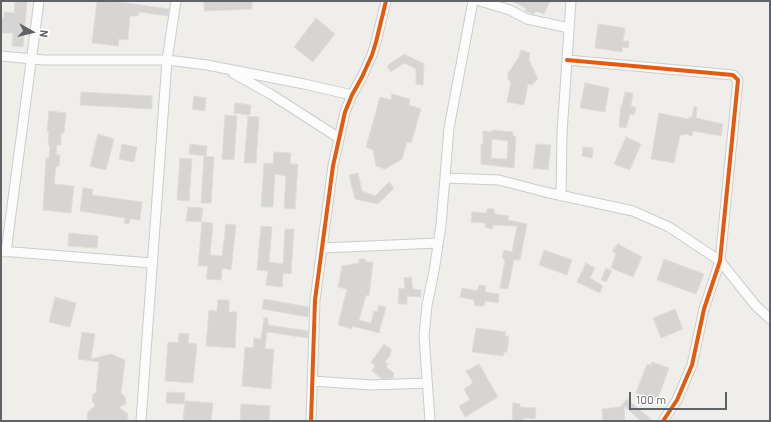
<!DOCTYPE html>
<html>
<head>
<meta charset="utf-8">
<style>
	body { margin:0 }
	#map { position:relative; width:771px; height:422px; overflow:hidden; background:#efeeea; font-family:Barlow,sans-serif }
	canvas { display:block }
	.frame { position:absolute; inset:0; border:2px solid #5f6368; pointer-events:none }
	.north { position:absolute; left:12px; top:12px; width:40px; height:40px; -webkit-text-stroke:3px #fff; paint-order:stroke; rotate:98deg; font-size:11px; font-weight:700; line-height:16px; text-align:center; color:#5f6368 }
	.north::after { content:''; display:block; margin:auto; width:14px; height:18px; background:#5f6368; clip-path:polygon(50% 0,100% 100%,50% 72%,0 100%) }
	.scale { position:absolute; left:629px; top:392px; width:98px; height:18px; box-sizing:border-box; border:2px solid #5f6368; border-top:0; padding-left:5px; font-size:12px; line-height:14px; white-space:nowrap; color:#5f6368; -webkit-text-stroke:3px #fff; paint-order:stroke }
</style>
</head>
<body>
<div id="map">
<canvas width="771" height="422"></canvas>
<div class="frame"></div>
<div class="north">N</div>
<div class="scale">100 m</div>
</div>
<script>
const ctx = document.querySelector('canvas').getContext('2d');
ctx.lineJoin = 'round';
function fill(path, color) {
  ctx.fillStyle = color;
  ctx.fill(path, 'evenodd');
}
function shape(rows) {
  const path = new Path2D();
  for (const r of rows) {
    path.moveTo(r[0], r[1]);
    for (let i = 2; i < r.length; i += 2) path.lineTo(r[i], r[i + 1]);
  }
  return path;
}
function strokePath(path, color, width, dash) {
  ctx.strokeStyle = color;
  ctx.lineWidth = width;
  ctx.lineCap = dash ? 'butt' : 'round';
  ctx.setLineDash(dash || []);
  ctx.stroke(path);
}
const building = shape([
	[15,1,27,1,23,47,12,46,13,33,1,33,1,18,4,18,4,12,14,13,15,1],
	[97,1,120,2,169,9,168,16,139,12,138,16,130,16,128,40,119,39,118,46,92,43,97,1],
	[204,1,252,1,252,9,204,11,204,1],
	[511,1,550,1,544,14,536,11,534,14,525,11,526,8,511,1],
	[316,18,335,34,313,62,294,47,316,18],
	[598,24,625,28,623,41,629,41,628,48,622,47,622,52,595,48,598,24],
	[521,50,530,53,529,60,538,79,532,85,528,84,524,105,507,102,511,81,508,80,508,73,519,57,521,50],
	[404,54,424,64,423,85,416,84,416,69,404,63,391,72,387,66,404,54],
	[585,83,609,88,605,112,580,108,585,83],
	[81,92,152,96,152,109,80,105,81,92],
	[625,92,633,93,631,106,636,108,634,115,630,114,626,128,619,127,621,105,622,105,625,92],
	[392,94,410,99,409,105,421,109,411,143,407,142,402,159,385,169,376,166,373,150,366,147,380,97,391,100,392,94],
	[194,96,206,98,205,111,192,109,194,96],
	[235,103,251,105,250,115,234,113,235,103],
	[694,107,697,107,696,118,723,124,721,136,693,131,692,136,685,134,684,135,680,135,674,163,651,159,659,113,688,119,689,117,692,117,694,107],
	[49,111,66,113,64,133,61,133,61,145,57,145,56,155,60,155,59,166,56,166,54,184,74,186,71,213,43,210,46,158,49,158,50,145,48,145,49,131,47,131,49,111],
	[225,115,237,116,234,160,222,159,225,115],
	[248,116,259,117,256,163,244,163,248,116],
	[492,130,513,132,513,136,516,137,514,168,481,164,481,144,483,145,483,131,492,132,492,130],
	[492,139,508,141,507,159,491,158,492,139],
	[98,134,114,139,106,170,90,166,98,134],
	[626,137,641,144,630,170,614,164,626,137],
	[122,144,137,147,134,162,119,159,122,144],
	[190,144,207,146,206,156,189,154,190,144],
	[536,144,551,145,548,170,533,168,536,144],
	[583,147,593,148,592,158,582,156,583,147],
	[274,152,291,153,290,164,298,164,295,209,284,208,286,176,275,174,273,207,261,207,264,163,273,164,274,152],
	[204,156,214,157,211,203,201,203,204,156],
	[180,158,192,159,189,201,177,200,180,158],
	[358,173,362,191,375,196,389,182,394,188,378,204,355,199,349,175,358,173],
	[83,188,93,189,92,195,142,202,140,220,130,219,129,224,124,223,125,218,80,211,83,188],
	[188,207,203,208,201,222,186,221,188,207],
	[488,208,494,209,495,214,509,216,508,220,527,224,520,260,514,260,508,289,500,288,505,260,502,258,504,250,512,252,517,226,493,225,492,229,485,227,485,223,471,222,472,212,486,213,488,208],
	[202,222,213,223,210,255,222,256,226,224,236,225,231,270,222,268,221,280,206,279,208,266,198,266,202,222],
	[261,226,272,227,269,262,283,264,285,229,294,229,291,274,283,273,282,287,266,285,268,271,257,270,261,226],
	[69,233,98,236,97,248,68,246,69,233],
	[618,244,642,257,633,277,611,268,616,254,612,251,618,244],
	[544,250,572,260,567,275,539,265,544,250],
	[359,259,365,259,366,262,373,262,369,296,366,295,359,320,371,323,374,311,377,312,379,305,386,307,379,333,352,326,352,329,338,325,347,289,338,287,342,266,359,263,359,259],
	[664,259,704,274,696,294,657,280,664,259],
	[586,263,595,268,590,278,603,286,600,293,577,282,586,263],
	[606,268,612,271,606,282,601,280,606,268],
	[411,277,413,289,421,290,421,297,407,296,407,304,398,304,399,288,405,289,404,278,411,277],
	[479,285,486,286,485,292,499,294,498,303,485,301,484,306,475,306,474,300,460,297,462,288,477,291,479,285],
	[55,297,76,303,70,327,49,322,55,297],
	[264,299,309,307,308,317,262,309,264,299],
	[218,300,229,300,229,312,237,312,235,348,206,346,209,310,217,311,218,300],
	[675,309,683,329,661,338,653,318,675,309],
	[264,318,268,318,268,325,308,331,308,338,267,332,265,349,274,349,271,389,242,386,245,347,253,348,254,338,261,339,264,318],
	[476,328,506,332,505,336,509,336,507,352,504,352,503,356,472,352,476,328],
	[82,332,95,334,91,359,111,354,125,360,121,393,125,397,126,404,119,407,128,414,127,421,87,421,88,412,95,406,92,400,93,394,96,393,99,362,78,359,82,332],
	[179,333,189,334,188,343,197,344,193,383,165,381,168,342,178,343,179,333],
	[384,344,392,350,390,352,391,354,385,362,388,364,386,367,394,373,393,378,382,379,372,371,375,366,371,362,384,344],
	[652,362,669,368,657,401,653,399,652,402,641,398,642,395,636,393,647,364,651,365,652,362],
	[479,364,498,397,465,417,459,406,470,400,464,389,473,383,466,371,479,364],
	[167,392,185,393,184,404,166,403,167,392],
	[627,399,653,421,641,421,624,406,625,421,603,421,602,409,620,407,627,399],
	[185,401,213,403,211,421,183,421,185,401],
	[513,403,520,404,520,407,536,408,535,419,523,418,523,421,512,421,513,403],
	[241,404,270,406,269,421,240,421,241,404]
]);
fill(building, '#d6d5d3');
strokePath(building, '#deddd9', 1);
const minor = shape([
	[480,1,510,10,527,19,569,28],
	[1,56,44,60,167,60,207,65,304,84,352,95],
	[567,60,733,75,738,80,720,261,704,309,692,365,677,400,663,421],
	[233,73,272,95,339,138],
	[445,178,499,180,545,192,633,211,669,227,720,261,756,306,770,319],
	[561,196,562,133,571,1],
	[322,248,438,243],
	[1,251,152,263],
	[6,252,39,1],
	[312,381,372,385,427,383],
	[141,421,167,60,176,1],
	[311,421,315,300,333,166,345,112,352,95,362,77,372,55,376,42,386,1],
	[430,421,424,336,427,305,434,271,441,225,449,128,473,1]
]);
strokePath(minor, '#cbcccc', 11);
strokePath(minor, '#fdfcfc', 9);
strokePath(shape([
	[567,60,733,75,738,80,720,261,704,309,692,365,677,400,663,421],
	[311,421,315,300,333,166,345,112,352,95,362,77,372,55,376,42,386,1]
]), '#e8590c', 4);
</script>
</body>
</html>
